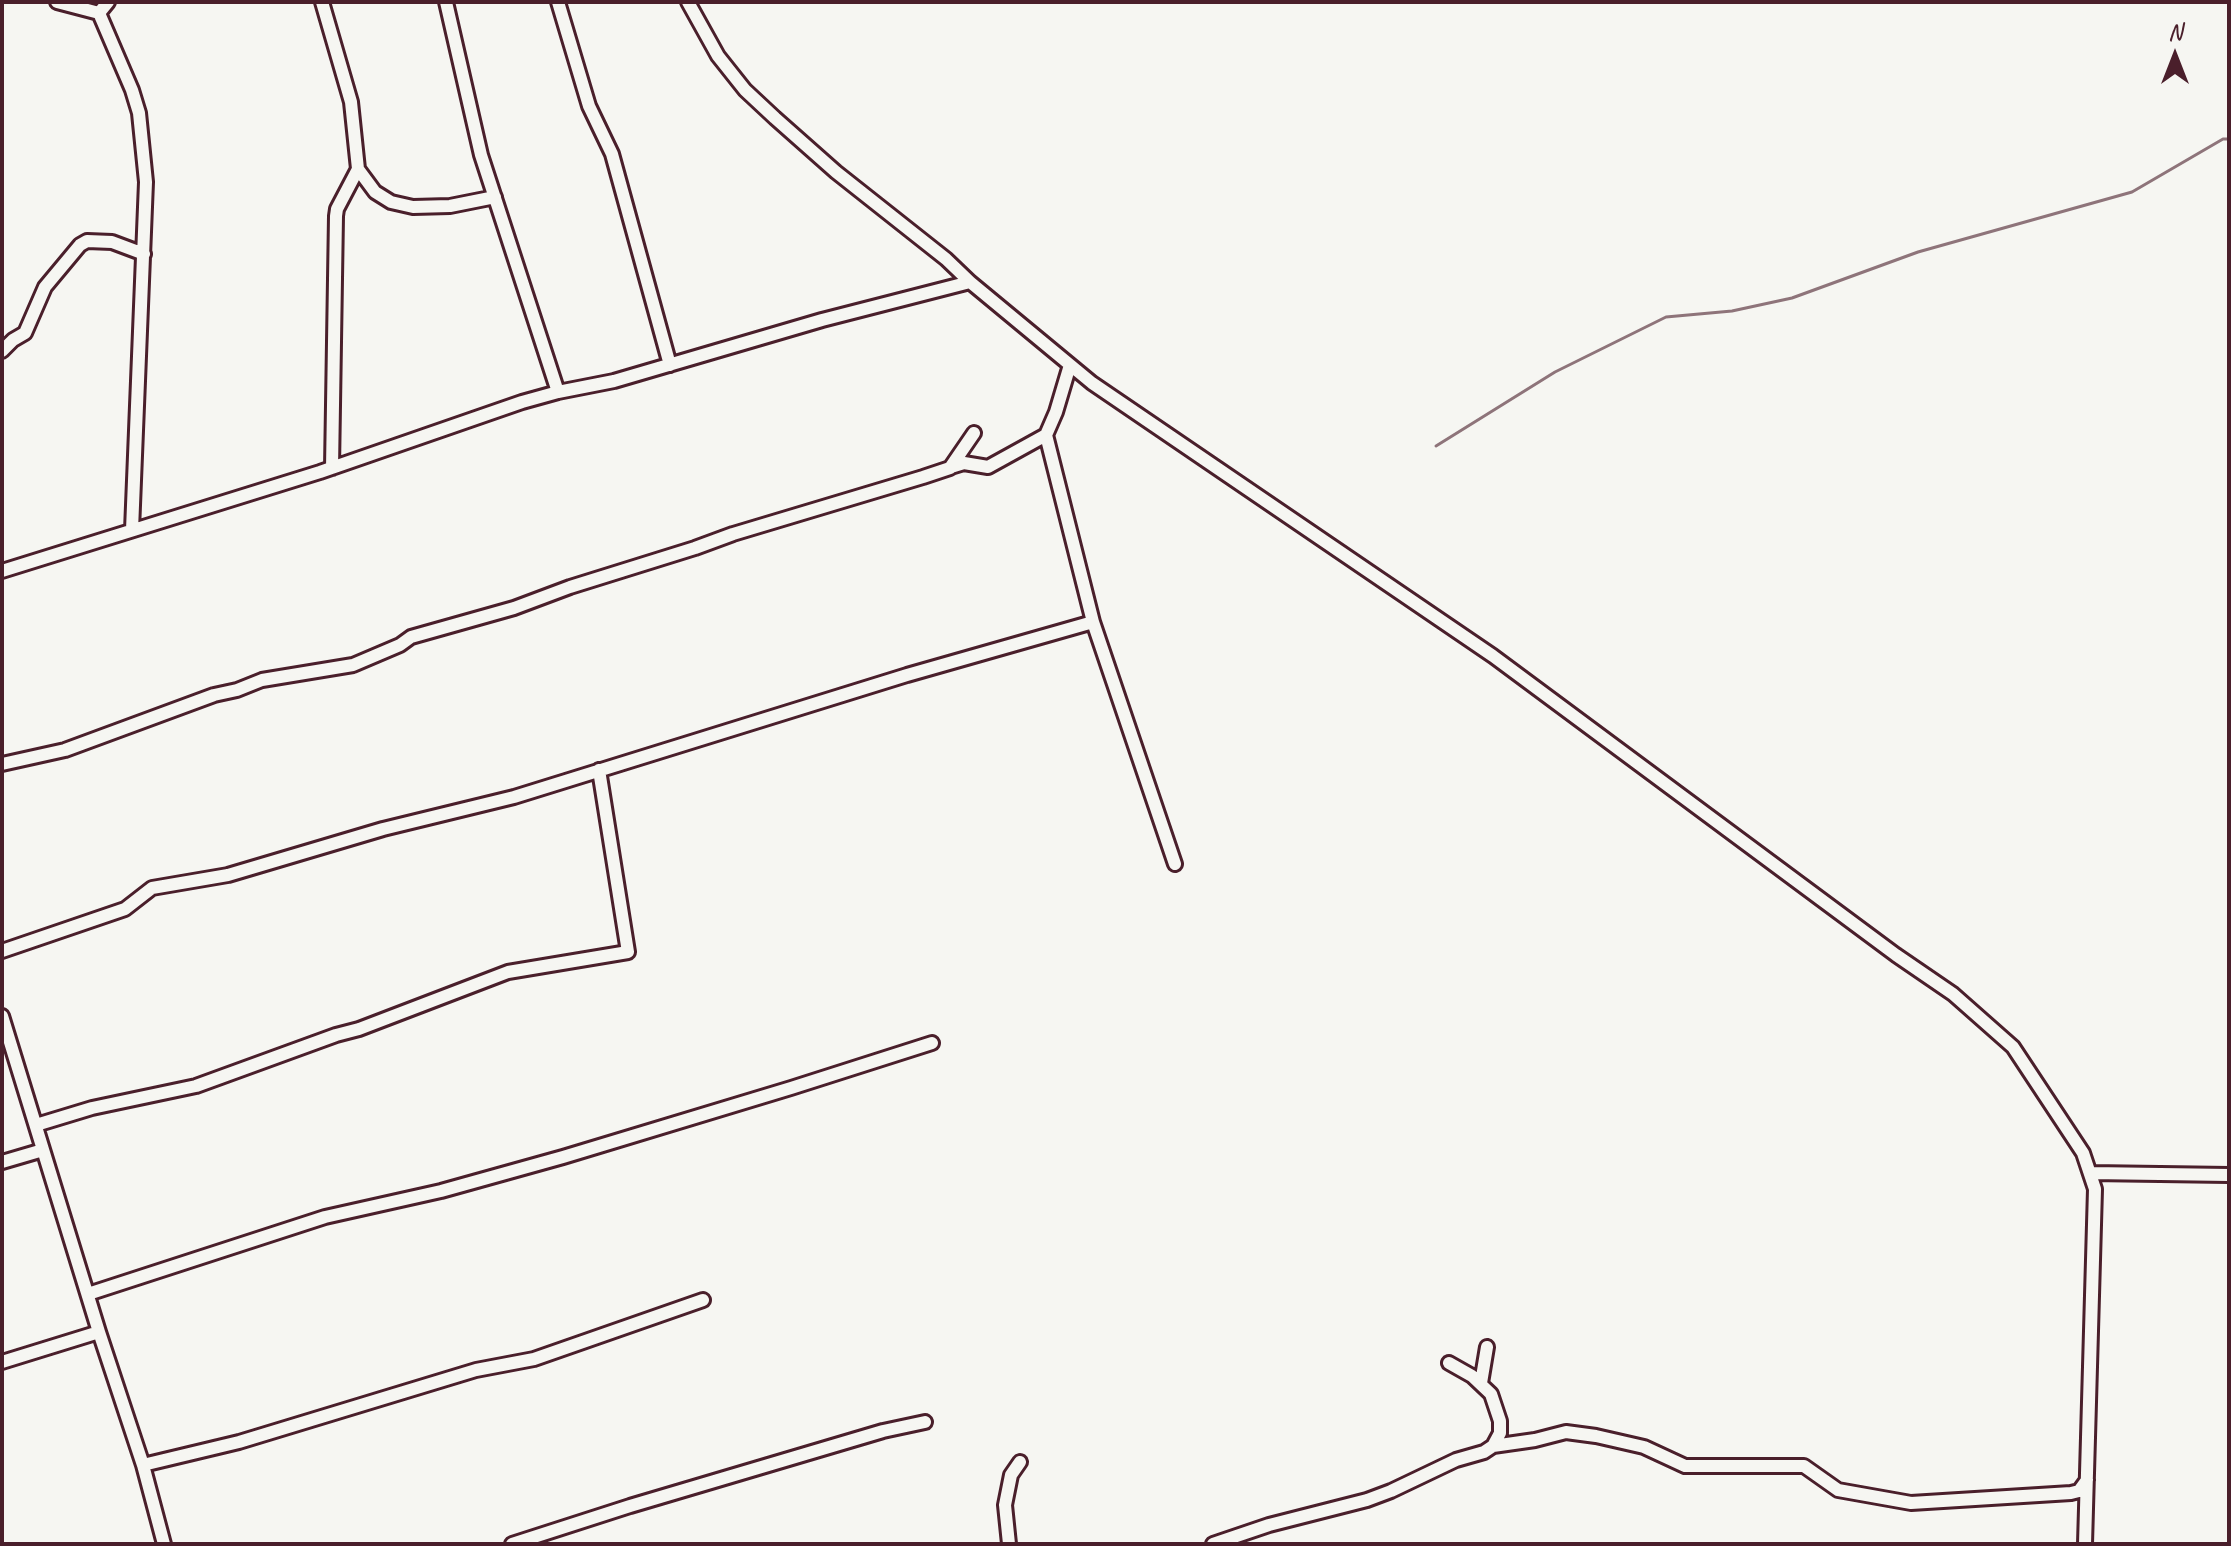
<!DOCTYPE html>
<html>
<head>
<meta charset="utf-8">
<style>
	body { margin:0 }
	#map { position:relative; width:2231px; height:1546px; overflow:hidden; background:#f6f6f2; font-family:Caveat,sans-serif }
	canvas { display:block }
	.frame { position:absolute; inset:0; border:4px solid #4a1f2b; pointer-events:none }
	.north { position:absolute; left:2135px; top:16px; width:80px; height:80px; -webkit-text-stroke:6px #f6f6f2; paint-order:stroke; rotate:0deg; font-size:22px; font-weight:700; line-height:32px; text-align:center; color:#4a1f2b }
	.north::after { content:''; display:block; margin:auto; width:28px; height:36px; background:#4a1f2b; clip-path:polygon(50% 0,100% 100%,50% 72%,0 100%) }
</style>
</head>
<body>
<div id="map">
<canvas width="2231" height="1546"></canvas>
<div class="frame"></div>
<div class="north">N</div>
</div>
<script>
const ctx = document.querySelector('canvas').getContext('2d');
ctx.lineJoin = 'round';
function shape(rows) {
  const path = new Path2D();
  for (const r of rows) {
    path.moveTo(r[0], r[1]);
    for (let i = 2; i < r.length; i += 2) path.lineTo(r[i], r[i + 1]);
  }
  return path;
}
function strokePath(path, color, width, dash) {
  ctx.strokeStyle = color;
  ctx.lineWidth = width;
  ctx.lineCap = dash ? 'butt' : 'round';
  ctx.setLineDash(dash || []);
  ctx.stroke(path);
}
strokePath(shape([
	[1436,446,1555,372,1666,317,1732,311,1792,298,1918,252,2132,192,2223,139,2229,139]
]), '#8e747a', 3);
const minor = shape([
	[57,2,99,13,108,2],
	[322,2,351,102,358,169,337,209,336,216,332,468],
	[446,2,481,155,558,392],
	[558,2,589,106,612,154,670,365],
	[688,2,718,56,745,90,775,118,836,172,946,259,970,282,1092,383,1493,656,1896,955,1953,994,2013,1047,2083,1153,2095,1189,2085,1544],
	[99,13,132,90,139,113,146,182,132,530],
	[358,169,375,192,391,202,413,207,450,206,495,197],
	[2,351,13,340,25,333,45,287,80,245,87,241,112,242,144,254],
	[1070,365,1056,412,1046,435,1093,622,1175,864],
	[951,467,964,463,988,467,1046,435],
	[2,571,320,472,522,402,558,392,614,381,822,320,970,282],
	[2,764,65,750,214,695,237,690,262,680,353,665,400,645,411,637,514,608,570,587,695,548,733,534,923,477,950,468,974,433],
	[2,951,125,909,152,888,228,875,383,829,514,797,907,675,1093,622],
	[2,1016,99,1332,143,1465,164,1544],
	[36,1125,92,1108,196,1086,336,1035,359,1029,508,972,628,952,599,770],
	[2,1162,43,1150],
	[2091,1173,2229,1175],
	[88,1294,325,1217,441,1191,563,1157,791,1088,932,1043],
	[2,1362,99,1332],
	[1481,1383,1487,1347],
	[1493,1446,1535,1440,1566,1432,1596,1436,1644,1447,1685,1466,1804,1466,1838,1490,1911,1503,2071,1493,2079,1491,2087,1480],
	[143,1465,239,1442,476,1370,534,1359,703,1300],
	[512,1544,630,1506,883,1431,925,1422],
	[1009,1544,1005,1505,1011,1475,1020,1462],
	[1213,1544,1269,1525,1367,1500,1391,1491,1456,1460,1484,1452,1493,1446,1500,1433,1500,1421,1491,1394,1472,1376,1449,1363]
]);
strokePath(minor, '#4a1f2b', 18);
strokePath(minor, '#f6f6f2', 12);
</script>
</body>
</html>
